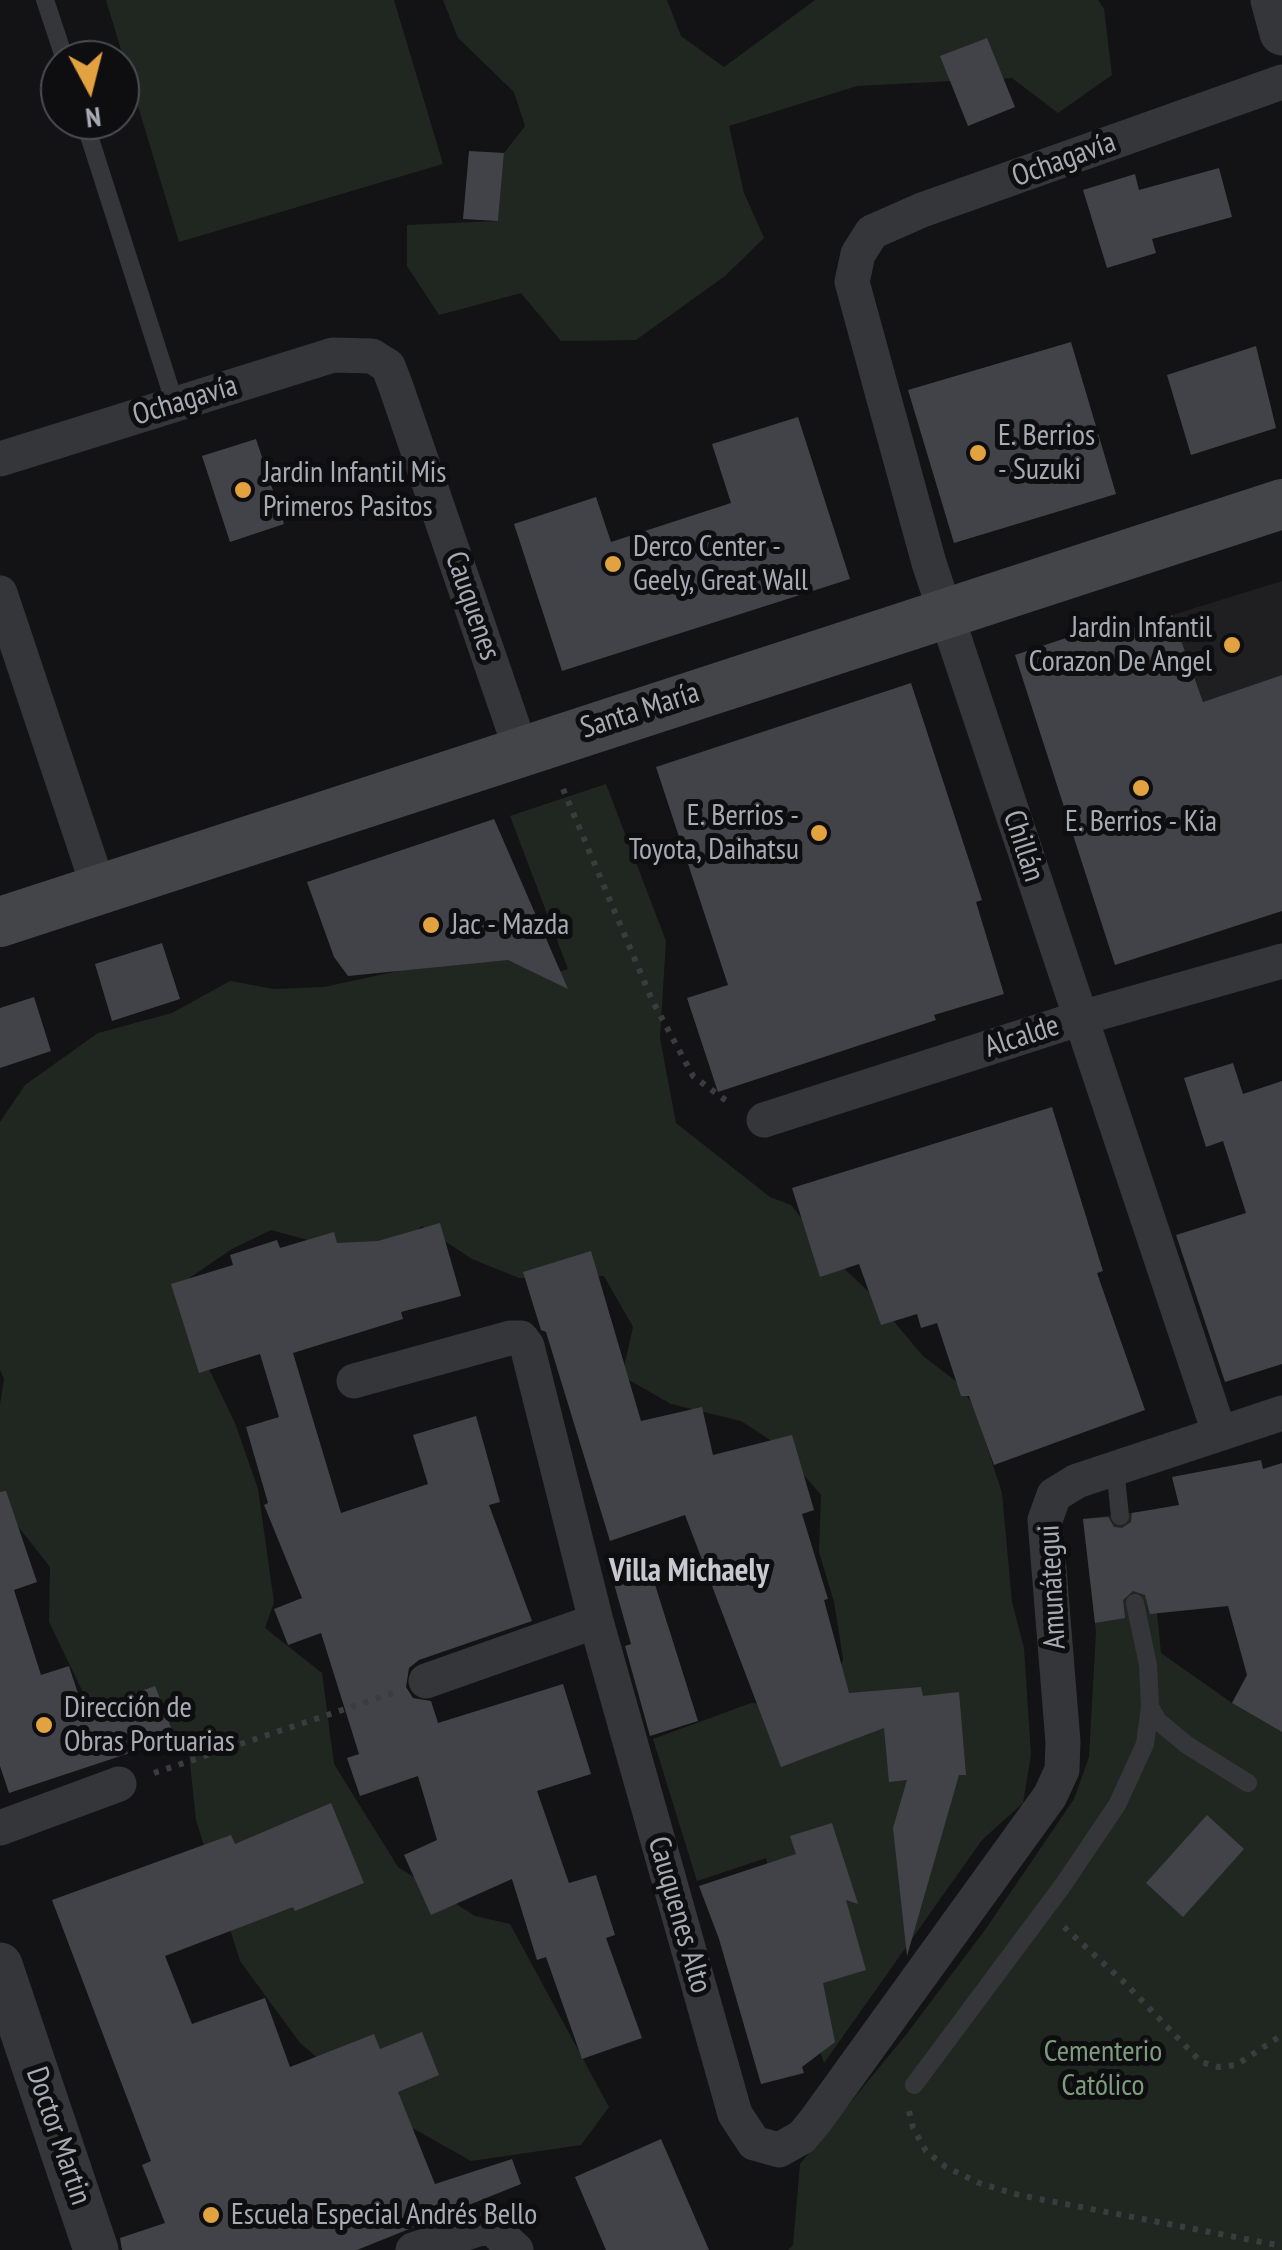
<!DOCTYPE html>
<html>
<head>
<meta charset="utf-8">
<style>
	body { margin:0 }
	#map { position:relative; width:1282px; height:2250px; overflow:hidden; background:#131315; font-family:"PT Sans Narrow",sans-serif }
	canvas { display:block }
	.north { position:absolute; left:40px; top:40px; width:100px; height:100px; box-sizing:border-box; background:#0e0e10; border:2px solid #4b4d52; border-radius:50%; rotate:173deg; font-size:28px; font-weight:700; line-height:40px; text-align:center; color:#a6abb4 }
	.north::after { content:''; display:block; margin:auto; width:35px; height:45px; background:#e1a23f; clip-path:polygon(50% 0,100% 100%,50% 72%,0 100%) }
</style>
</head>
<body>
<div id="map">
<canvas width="1282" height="2250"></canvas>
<div class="north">N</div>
</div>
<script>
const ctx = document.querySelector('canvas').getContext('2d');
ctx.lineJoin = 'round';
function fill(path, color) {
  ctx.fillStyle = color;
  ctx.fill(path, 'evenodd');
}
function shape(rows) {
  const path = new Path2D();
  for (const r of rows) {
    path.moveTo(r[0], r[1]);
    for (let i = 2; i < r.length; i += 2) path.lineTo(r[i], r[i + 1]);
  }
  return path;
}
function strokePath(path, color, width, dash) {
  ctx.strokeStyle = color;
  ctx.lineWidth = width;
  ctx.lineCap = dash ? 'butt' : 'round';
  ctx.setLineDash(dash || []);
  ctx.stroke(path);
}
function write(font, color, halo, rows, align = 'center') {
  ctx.font = font + ' "PT Sans Narrow",sans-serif';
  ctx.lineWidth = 10;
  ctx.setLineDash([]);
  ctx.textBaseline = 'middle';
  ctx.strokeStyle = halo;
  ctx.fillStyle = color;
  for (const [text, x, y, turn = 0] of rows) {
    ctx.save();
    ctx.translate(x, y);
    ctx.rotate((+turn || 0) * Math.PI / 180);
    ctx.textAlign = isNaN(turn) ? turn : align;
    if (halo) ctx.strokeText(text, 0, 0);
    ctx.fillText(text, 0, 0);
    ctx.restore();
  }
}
fill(shape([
	[1282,581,1282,675,1203,702,1172,615]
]), '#1f1f21');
fill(shape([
	[106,0,394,0,443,164,179,242],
	[443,0,667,0,681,36,724,67,815,0,1098,0,1104,9,1112,75,1058,113,1012,78,857,86,729,126,744,193,764,238,725,276,636,340,561,341,521,293,439,315,407,266,407,225,498,221,504,153,525,126,514,92,458,38],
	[606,784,666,941,660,1038,676,1123,770,1197,791,1205,834,1259,869,1292,923,1356,957,1382,974,1406,1002,1493,1012,1602,1024,1648,1031,1755,1023,1803,982,1840,824,2063,783,1941,766,1858,697,1881,653,1739,751,1703,823,1709,828,1705,843,1659,834,1602,819,1552,821,1495,778,1445,741,1421,671,1404,622,1376,633,1327,604,1276,519,1278,472,1259,422,1226,378,1259,271,1230,232,1249,182,1283,195,1340,235,1423,258,1489,274,1602,265,1628,322,1673,334,1764,398,1867,475,1916,510,1924,609,2107,581,2145,471,2161,377,2108,300,2043,240,1961,196,1820,189,1754,92,1711,49,1622,50,1567,10,1516,0,1491,0,1405,4,1379,0,1370,0,1122,25,1085,98,1033,172,1013,230,981,273,989,324,987,421,966,490,942,544,976,568,969,510,816],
	[1147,1511,1161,1653,1232,1703,1282,1732,1282,2250,788,2250,793,2245,800,2164,905,2036,985,1930,1074,1799,1089,1757,1096,1632,1083,1519]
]), '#202720');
fill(shape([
	[987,38,1015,107,968,126,940,56],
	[469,151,504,153,498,221,463,219],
	[1219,168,1232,217,1152,239,1156,253,1107,268,1083,190,1135,174,1139,190],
	[1071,342,1116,494,954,543,908,390],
	[1256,346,1276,428,1191,455,1167,375],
	[798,417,850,579,562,671,514,524,596,497,611,542,731,503,712,444],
	[256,439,284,524,230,542,202,456],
	[1172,615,1203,702,1282,675,1282,911,1115,965,1015,655,1087,631,1091,642],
	[911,683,982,900,976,902,1004,994,934,1015,936,1020,718,1092,687,998,728,985,656,767],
	[494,819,568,989,508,960,348,976,334,957,307,882],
	[162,943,180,999,112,1021,95,964],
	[34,997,51,1051,0,1068,0,1008],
	[1233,1063,1243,1094,1282,1081,1282,1364,1225,1382,1176,1235,1246,1213,1223,1141,1206,1147,1184,1078],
	[1052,1107,1103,1271,1097,1273,1145,1410,994,1465,969,1396,961,1396,937,1323,921,1328,917,1314,881,1325,859,1264,820,1277,792,1188],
	[440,1223,461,1296,401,1312,403,1319,293,1353,341,1513,428,1484,413,1435,476,1416,500,1502,489,1505,532,1621,419,1660,409,1668,406,1687,413,1698,431,1701,438,1723,563,1684,591,1774,537,1791,569,1883,596,1875,615,1935,606,1938,642,2038,582,2059,546,1957,537,1960,512,1879,431,1915,404,1855,437,1840,418,1776,360,1796,347,1758,359,1754,321,1633,288,1645,274,1609,302,1598,264,1505,268,1503,246,1427,279,1417,260,1354,199,1373,171,1284,233,1265,230,1255,277,1240,280,1248,334,1232,337,1243,378,1241],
	[591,1251,641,1421,702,1407,713,1455,792,1435,814,1510,802,1514,828,1599,824,1600,849,1693,921,1687,923,1696,959,1692,966,1775,959,1775,907,1956,893,1828,907,1780,889,1782,884,1728,781,1767,685,1515,610,1541,546,1332,541,1330,523,1272],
	[1261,1460,1263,1469,1282,1463,1282,1732,1232,1703,1247,1675,1228,1606,1150,1614,1145,1595,1133,1591,1123,1600,1125,1618,1095,1623,1083,1519,1108,1517,1114,1527,1122,1528,1131,1522,1132,1513,1179,1505,1172,1477],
	[6,1491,37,1582,14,1590,41,1675,69,1666,84,1712,155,1686,175,1738,9,1793,0,1766,0,1492],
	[646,1556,698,1721,650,1736,625,1646,631,1644,609,1566],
	[331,1803,364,1883,295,1911,293,1907,165,1956,192,2024,265,1998,290,2067,374,2034,380,2049,422,2032,439,2075,398,2092,435,2184,512,2159,521,2184,357,2250,122,2250,120,2238,165,2223,142,2165,151,2161,52,1900,231,1835,235,1844],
	[1207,1815,1244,1849,1183,1917,1146,1883],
	[832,1823,858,1904,846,1900,866,1970,823,1983,835,2042,802,2067,804,2073,761,2084,719,1939,699,1886,796,1854,790,1836],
	[661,2139,709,2250,606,2250,575,2177]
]), '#424348');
strokePath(shape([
	[563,789,652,1000,693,1076,732,1105],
	[154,1773,393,1693],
	[1064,1927,1125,1983,1201,2062,1218,2067,1236,2065,1282,2035],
	[909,2111,913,2128,926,2151,946,2167,979,2183,1019,2195,1282,2246]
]), '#3b3c40', 6, [5, 8]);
strokePath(shape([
	[45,0,65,60],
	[84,120,175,404],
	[1115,1468,1120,1516],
	[1150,1707,1158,1721,1187,1745,1248,1783],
	[914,2085,1063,1885,1117,1805,1145,1744,1150,1707,1148,1665,1135,1603]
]), '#353639', 18);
strokePath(shape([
	[0,459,333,355,372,356,388,366,395,384,521,750],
	[0,593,99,889],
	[764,1120,1081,1018,1282,961],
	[354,1381,510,1338,521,1338,527,1346,596,1621,735,2114,754,2143,779,2150,802,2137,816,2120,1050,1796,1062,1770,1063,1742,1045,1520,1054,1495,1077,1481,1282,1413],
	[1219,1432,929,563,852,282,858,254,872,232,922,210,1282,82],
	[426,1681,596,1621],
	[0,1828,119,1784],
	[413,2250,481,2228,493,2229,516,2250]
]), '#353639', 35);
strokePath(shape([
	[1273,0,1282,33],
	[0,1965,96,2250]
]), '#353639', 45);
strokePath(shape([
	[0,922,1282,504]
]), '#434549', 50);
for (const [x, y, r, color] of [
	[978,453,10,"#e1a23f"],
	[243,490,10,"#e1a23f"],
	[613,564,10,"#e1a23f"],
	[1232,645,10,"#e1a23f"],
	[1141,788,10,"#e1a23f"],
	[819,833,10,"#e1a23f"],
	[431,925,10,"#e1a23f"],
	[44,1725,10,"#e1a23f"],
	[211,2215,10,"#e1a23f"]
]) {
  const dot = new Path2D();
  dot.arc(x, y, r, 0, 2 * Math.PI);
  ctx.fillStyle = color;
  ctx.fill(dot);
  strokePath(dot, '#0e0e10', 4);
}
write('30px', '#a6abb4', '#0e0e10', [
	["Ochagavía",1064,160,-20],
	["Ochagavía",185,401,-17],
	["Cauquenes",472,606,71],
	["Santa María",640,711,-18],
	["Chillán",1023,846,72],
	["Alcalde",1022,1037,-18],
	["Amunátegui",1053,1587,-93],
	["Cauquenes Alto",679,1915,74],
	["Doctor Martin",58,2136,71]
]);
write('30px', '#a6abb4', '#0e0e10', [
	["E. Berrios",998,436],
	["- Suzuki",998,470],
	["Jardin Infantil Mis",263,473],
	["Primeros Pasitos",263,507],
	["Derco Center -",633,547],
	["Geely, Great Wall",633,581],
	["Jardin Infantil",1212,628,"right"],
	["Corazon De Angel",1212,662,"right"],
	["E. Berrios -",799,816,"right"],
	["Toyota, Daihatsu",799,850,"right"],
	["E. Berrios - Kia",1141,822,"center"],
	["Jac - Mazda",451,925],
	["Dirección de",64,1708],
	["Obras Portuarias",64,1742],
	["Escuela Especial Andrés Bello",231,2215]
], 'left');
write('30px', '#7e9d7f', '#0e0e10', [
	["Cementerio",1103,2052],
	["Católico",1103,2086]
]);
write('bold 32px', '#c6cad0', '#0e0e10', [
	["Villa Michaely",689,1572]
]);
</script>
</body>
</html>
